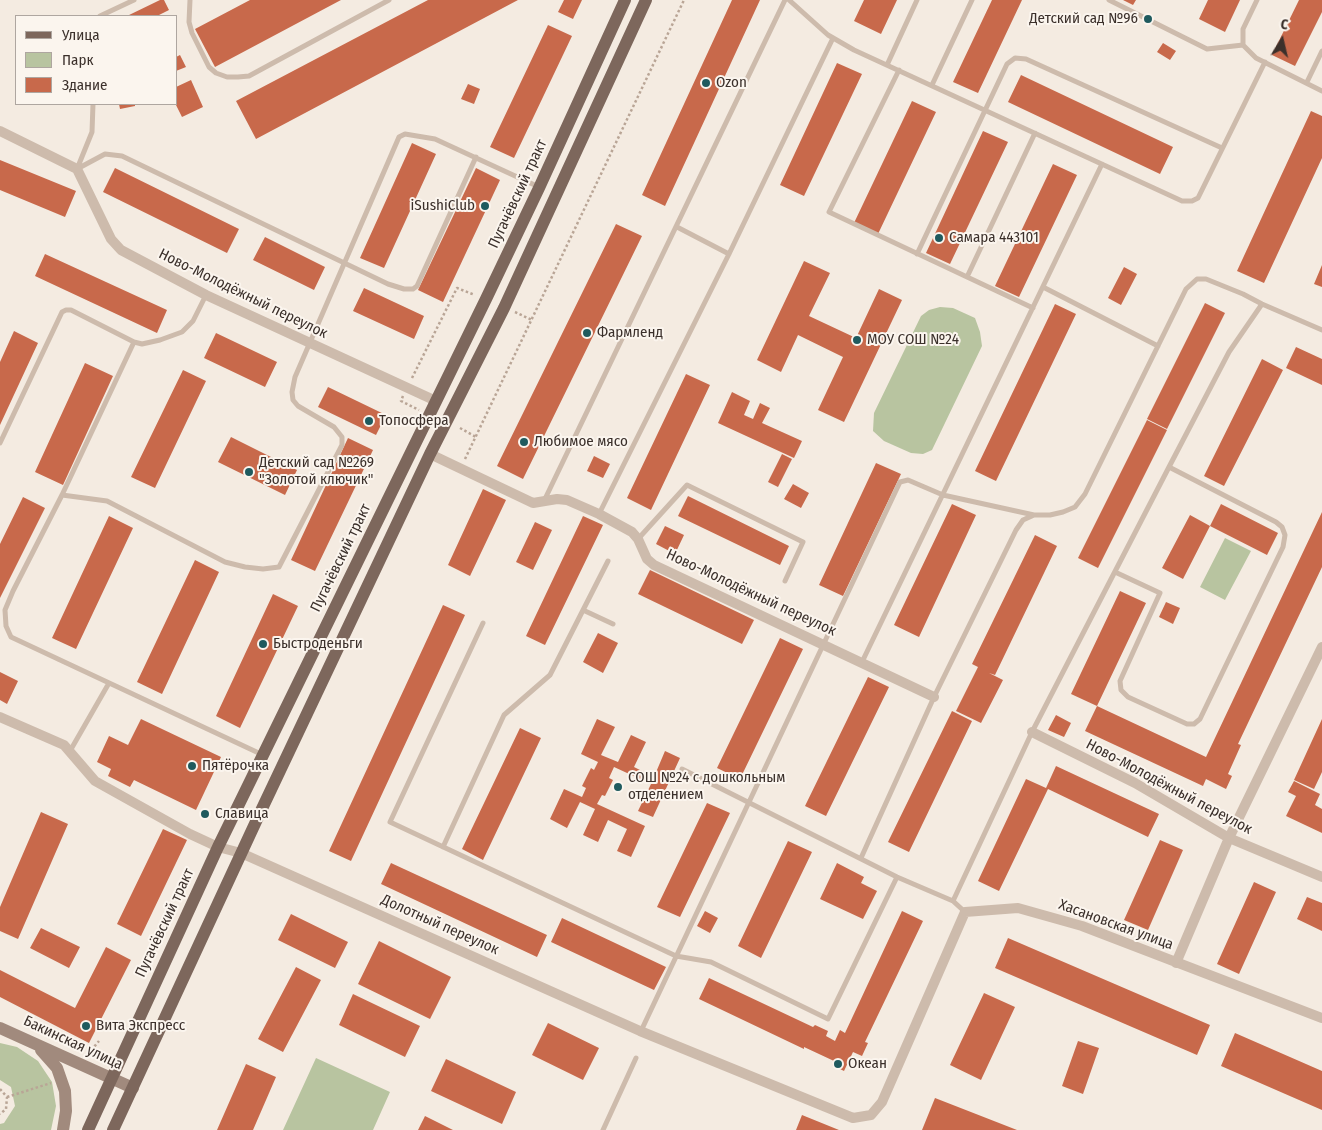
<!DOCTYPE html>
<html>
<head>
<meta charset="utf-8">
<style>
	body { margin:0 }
	#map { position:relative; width:1322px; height:1130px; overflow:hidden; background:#f4ebe1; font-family:"Fira Sans Condensed",sans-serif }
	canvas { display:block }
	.legend { position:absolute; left:15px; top:15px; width:162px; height:90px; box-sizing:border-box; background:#fbf5ee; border:1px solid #aea6a0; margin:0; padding:6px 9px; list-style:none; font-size:15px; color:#3b302b }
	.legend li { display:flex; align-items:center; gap:10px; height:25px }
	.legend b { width:25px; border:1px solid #aea6a0 }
	.north { position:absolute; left:1257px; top:15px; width:50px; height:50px; -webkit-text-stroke:4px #fbf5ee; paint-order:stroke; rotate:9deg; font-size:14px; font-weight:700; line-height:20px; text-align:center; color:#3b302b }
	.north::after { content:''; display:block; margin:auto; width:18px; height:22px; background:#3b302b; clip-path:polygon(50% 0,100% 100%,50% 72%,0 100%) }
</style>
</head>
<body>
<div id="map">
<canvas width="1322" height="1130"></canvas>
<ul class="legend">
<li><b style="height:6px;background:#7d675c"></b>Улица</li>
<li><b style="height:14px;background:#b8c4a0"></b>Парк</li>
<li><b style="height:14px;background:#c8694b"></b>Здание</li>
</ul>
<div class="north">С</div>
</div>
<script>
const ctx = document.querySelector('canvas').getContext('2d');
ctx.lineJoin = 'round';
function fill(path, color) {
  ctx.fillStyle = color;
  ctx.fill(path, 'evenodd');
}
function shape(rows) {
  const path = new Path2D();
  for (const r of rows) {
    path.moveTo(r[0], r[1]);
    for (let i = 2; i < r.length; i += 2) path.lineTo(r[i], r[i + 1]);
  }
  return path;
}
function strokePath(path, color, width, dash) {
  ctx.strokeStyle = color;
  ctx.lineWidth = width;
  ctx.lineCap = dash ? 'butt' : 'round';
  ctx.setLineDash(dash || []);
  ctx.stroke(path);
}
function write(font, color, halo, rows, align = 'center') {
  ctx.font = font + ' "Fira Sans Condensed",sans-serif';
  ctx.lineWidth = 4;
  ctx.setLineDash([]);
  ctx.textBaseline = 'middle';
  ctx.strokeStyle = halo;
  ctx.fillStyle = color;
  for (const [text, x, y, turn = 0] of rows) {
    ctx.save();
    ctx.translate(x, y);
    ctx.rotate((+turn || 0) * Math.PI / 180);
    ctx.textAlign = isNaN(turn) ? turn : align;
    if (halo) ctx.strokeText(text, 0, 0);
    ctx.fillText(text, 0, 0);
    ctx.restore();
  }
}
fill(shape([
	[940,307,953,308,975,318,980,332,982,346,932,450,923,454,911,453,884,441,873,431,874,413,921,316,929,310],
	[1225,538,1251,551,1225,600,1200,587],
	[0,1043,17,1047,38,1061,52,1082,56,1106,51,1130,0,1130,0,1124,4,1123,15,1106,11,1087,0,1080],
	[316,1058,390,1092,373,1130,283,1130]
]), '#b8c4a0');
fill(shape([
	[160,0,164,0,169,10,157,16,127,16],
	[250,0,341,0,215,67,195,29],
	[428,0,518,0,256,139,236,101],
	[564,0,582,0,573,19,558,12],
	[732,0,760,0,665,206,642,195],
	[864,0,897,0,881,34,854,21],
	[992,0,1022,0,978,93,953,82],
	[1123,0,1136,0,1133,5],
	[1208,0,1240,0,1225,32,1199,19],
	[1299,0,1322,0,1322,12,1295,66,1272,55],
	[548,25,572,36,514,158,490,147],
	[1163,43,1176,51,1170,60,1157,52],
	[180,55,186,67,176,71,176,57],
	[837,63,862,74,804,196,780,185],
	[1021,75,1173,147,1160,174,1008,102],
	[191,80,203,107,182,117,176,105,176,87],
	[468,84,480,89,474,104,461,99],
	[912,101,936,112,878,234,854,223],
	[119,104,135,104,135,106,120,109],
	[1311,111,1322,116,1322,158,1264,283,1237,271],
	[983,131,1008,142,950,264,926,253],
	[412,143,436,154,384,268,360,258],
	[0,160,76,191,65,217,0,190],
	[1053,164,1077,175,1019,297,995,286],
	[115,168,239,229,227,253,103,192],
	[476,168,500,180,443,302,418,290],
	[616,224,642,236,523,479,497,466],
	[265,237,325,267,314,290,253,260],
	[45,254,167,310,157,333,35,276],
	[804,261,830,273,809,316,856,338,879,289,902,300,844,422,818,410,843,357,798,335,781,372,757,360],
	[1322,265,1322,287,1314,284],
	[1124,267,1137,274,1121,305,1108,298],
	[364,288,424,316,414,339,353,311],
	[1205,303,1225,313,1167,429,1147,419],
	[1055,304,1076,314,996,481,975,471],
	[14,331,38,343,0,425,0,362],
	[216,333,277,362,265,387,204,358],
	[1296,347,1322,359,1322,385,1286,368],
	[1262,359,1283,370,1224,486,1204,476],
	[85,363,113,376,63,485,35,472],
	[183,370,206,381,155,488,131,477],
	[686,374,710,385,651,510,627,498],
	[328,387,386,415,376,435,318,407],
	[732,392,750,401,744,415,753,419,760,403,770,408,762,423,802,441,794,458,718,423],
	[1147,420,1167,430,1098,568,1078,558],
	[231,437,297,470,285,495,218,462],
	[348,438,373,450,315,571,291,560],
	[782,454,792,459,778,487,768,482],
	[594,456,610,464,603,478,587,471],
	[876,463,901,474,843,596,819,585],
	[793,484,809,493,801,508,784,499],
	[483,489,506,500,470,576,448,565],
	[688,496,789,546,780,565,678,516],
	[23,497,45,508,0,598,0,544],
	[952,504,976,515,919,637,894,625],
	[1221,504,1278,533,1267,555,1210,526,1183,579,1162,568,1190,515,1210,526],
	[1322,512,1322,567,1238,744,1241,745,1228,774,1232,776,1226,789,1206,779,1203,786,1085,731,1097,706,1206,757],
	[109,516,133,528,76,649,52,638],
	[583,516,603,525,545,645,526,636],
	[535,522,552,530,533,570,516,562],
	[665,526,684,535,675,554,656,544],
	[1035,535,1057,546,995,675,989,673,1003,680,981,723,956,711,978,667,972,664],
	[195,560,219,572,162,694,137,682],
	[650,570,754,620,742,644,638,594],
	[1120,591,1146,603,1097,706,1071,694],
	[273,594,298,606,240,728,216,716],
	[1166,602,1180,608,1173,624,1159,617],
	[443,605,465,615,351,861,329,851],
	[598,633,618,643,603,673,583,662],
	[780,638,803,649,740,779,717,768],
	[0,672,18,681,7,704,0,700],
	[868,677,889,687,826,816,805,806],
	[952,711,972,721,909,852,888,842],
	[1056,715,1071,723,1064,737,1048,730],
	[141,719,221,757,196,810,134,780,130,787,108,776,111,769,97,762,109,736,128,745],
	[597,719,615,727,601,755,618,762,631,735,646,742,634,767,654,777,665,751,680,758,653,817,638,811,651,784,614,767,609,778,613,780,605,796,602,795,597,804,645,826,631,857,617,851,627,829,608,820,598,842,583,835,595,809,580,802,567,828,550,819,564,789,582,797,586,788,582,786,591,768,594,770,598,762,581,754],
	[1322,719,1322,772,1314,789,1294,780],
	[520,728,541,738,483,860,462,849],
	[1056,766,1159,814,1148,837,1048,789,999,891,978,881,1026,779,1046,788],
	[1294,781,1320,794,1315,805,1322,809,1322,833,1286,816,1296,796,1288,792],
	[707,803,730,813,680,917,657,907],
	[41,812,68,824,18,939,0,931,0,907],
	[163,829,187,840,141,936,117,924],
	[1160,840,1183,850,1148,930,1124,920],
	[788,841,812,852,761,958,738,946],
	[391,863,547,935,537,957,381,884],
	[837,863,864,877,861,883,877,891,863,919,820,899],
	[1254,882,1276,892,1239,974,1217,964],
	[1307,897,1322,903,1322,931,1297,919],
	[705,911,718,918,710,933,697,926],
	[902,911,923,921,865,1042,868,1043,862,1056,853,1052,844,1071,832,1065,834,1061,804,1047,804,1049,699,999,709,978,813,1027,815,1025,828,1031,826,1036,835,1041,840,1030,845,1033],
	[291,914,348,942,335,968,278,940],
	[562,918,666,967,654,990,551,942],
	[41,928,80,947,69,968,30,948],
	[1008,938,1210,1025,1197,1055,995,968],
	[379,941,451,977,430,1019,358,984],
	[106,947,131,960,89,1043,0,997,0,970,75,1008],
	[296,967,321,980,283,1052,258,1039],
	[984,993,1015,1007,981,1080,950,1065],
	[353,994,420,1026,405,1057,339,1025],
	[548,1023,599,1048,583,1080,532,1055],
	[1235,1033,1322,1071,1322,1110,1221,1066],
	[1078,1041,1099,1048,1083,1094,1062,1086],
	[446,1059,516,1092,502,1124,431,1091],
	[246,1064,276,1077,253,1130,217,1130],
	[935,1098,1017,1130,922,1130],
	[802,1115,839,1130,796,1130],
	[425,1116,453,1130,418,1130]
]), '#c8694b');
strokePath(shape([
	[515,312,532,320],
	[412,378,457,288,475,295],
	[403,396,401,401,419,410],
	[460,428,476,437],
	[465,459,684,0],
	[88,1054,99,1041],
	[0,1089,7,1097,6,1109,0,1114],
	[7,1097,51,1083]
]), '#b9a596', 2.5, [2.5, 2.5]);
strokePath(shape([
	[190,0,189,22,192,33,209,67,216,73,227,77,238,77,249,76,389,0],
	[789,0,828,35,854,50,1182,201,1192,201,1198,198,1265,62],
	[1109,0,1207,49,1243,45],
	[1257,0,1243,29,1243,45,1256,58,1322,91],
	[100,16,134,0],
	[887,65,917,0],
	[899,70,829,212,1033,308],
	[1307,82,1322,51],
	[932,85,972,0],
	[77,169,105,154,122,156,388,284,404,289,413,289,417,286,476,157],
	[77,169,92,132,93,104],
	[677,227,729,254],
	[917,254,1007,64,1015,58,1026,59,1222,148],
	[967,277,1035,133],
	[1043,287,1158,346],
	[206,295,193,321,182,332,160,340,142,344,134,342,62,495,13,591,5,610,6,626,11,637,263,755],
	[0,443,62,312,66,310,71,310,134,342],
	[62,495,107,501,225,562,245,567,263,569,279,567,342,445,342,437,334,427,298,406,293,400,292,392,295,377,399,137,405,134,435,139,539,187],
	[544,501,785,0],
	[599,514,729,254,833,38],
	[638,539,687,485,803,542,785,581],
	[1115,572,1160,593,1120,681,1121,690,1128,697,1187,724,1194,724,1200,719,1283,547,1285,535,1282,527,1276,522,1169,467],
	[583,610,613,624],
	[483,623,390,822,676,956,711,962,828,1019,897,877],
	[862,662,1102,164],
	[70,751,109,683],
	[682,769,897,877,953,901,965,912],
	[443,847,504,715,550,675,608,561],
	[861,858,934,697,1016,530,1023,520,1034,515,1050,515,1063,512,1075,507,1085,494,1186,289,1197,279,1206,279,1243,294,1262,304,1322,330],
	[953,901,1032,732,1169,467,1229,352,1262,304],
	[641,1031,900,482,908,480,943,495,1034,515],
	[603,1130,636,1058]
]), '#cdbbac', 5);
strokePath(shape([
	[0,131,77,169,111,239,121,250,206,295,436,401],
	[430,454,533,503,557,499,567,500,599,514,632,532,638,539,647,559,654,565,934,697],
	[0,717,64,745,95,781,190,834,218,847,241,853,640,1031,853,1118,871,1115,882,1102,965,912,1018,908,1082,926,1322,1018],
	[1032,732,1135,783,1229,838,1322,877],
	[1176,963,1229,838,1322,647]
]), '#cdbbac', 10);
strokePath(shape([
	[0,1028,133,1088],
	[41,1050,57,1068,65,1091,66,1111,63,1130]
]), '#a18a7d', 12);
strokePath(shape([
	[88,1130,218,847,486,299,539,188,625,0],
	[113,1130,259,815,430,454,504,308,646,0]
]), '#7d675c', 12);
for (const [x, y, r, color] of [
	[1148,19,5,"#1f5a5e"],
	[706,83,5,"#1f5a5e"],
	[485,206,5,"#1f5a5e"],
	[939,238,5,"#1f5a5e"],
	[587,333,5,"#1f5a5e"],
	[857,340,5,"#1f5a5e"],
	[369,421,5,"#1f5a5e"],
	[524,442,5,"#1f5a5e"],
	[249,472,5,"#1f5a5e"],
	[263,644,5,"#1f5a5e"],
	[192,766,5,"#1f5a5e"],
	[618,787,5,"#1f5a5e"],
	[205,814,5,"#1f5a5e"],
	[86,1026,5,"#1f5a5e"],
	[838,1064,5,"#1f5a5e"]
]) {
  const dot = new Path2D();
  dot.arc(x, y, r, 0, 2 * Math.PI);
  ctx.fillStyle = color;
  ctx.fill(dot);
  strokePath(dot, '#fbf5ee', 2);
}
write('15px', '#3b302b', '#fbf5ee', [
	["Детский сад №96",1138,19,"right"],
	["Ozon",716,83],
	["iSushiClub",475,206,"right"],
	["Самара 443101",949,238],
	["Фармленд",597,333],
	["МОУ СОШ №24",867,340],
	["Топосфера",379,421],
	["Любимое мясо",534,442],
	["Детский сад №269",259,463],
	["\"Золотой ключик\"",259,480],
	["Быстроденьги",273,644],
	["Пятёрочка",202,766],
	["СОШ №24 с дошкольным",628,778],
	["отделением",628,795],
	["Славица",215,814],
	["Вита Экспресс",96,1026],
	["Океан",848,1064]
], 'left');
write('15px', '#3b302b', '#fbf5ee', [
	["Пугачёвский тракт",518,194,-65],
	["Ново-Молодёжный переулок",243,294,26],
	["Пугачёвский тракт",341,558,-64],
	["Ново-Молодёжный переулок",751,593,25],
	["Ново-Молодёжный переулок",1169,787,28],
	["Пугачёвский тракт",165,923,-65],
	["Долотный переулок",440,925,24],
	["Хасановская улица",1116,925,20],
	["Бакинская улица",73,1043,25]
]);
</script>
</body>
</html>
